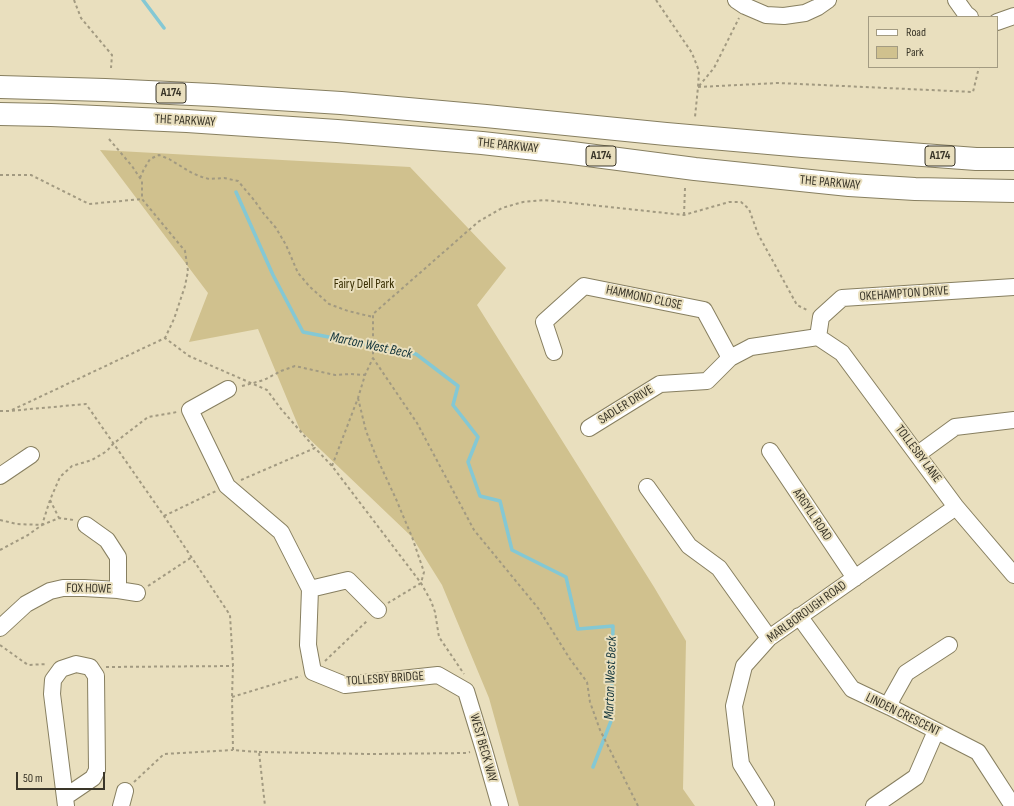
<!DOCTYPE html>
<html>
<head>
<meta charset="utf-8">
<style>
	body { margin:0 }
	#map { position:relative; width:1014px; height:806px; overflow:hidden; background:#e9dfbe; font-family:"Sofia Sans Condensed",sans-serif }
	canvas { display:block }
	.legend { position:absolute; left:868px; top:16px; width:130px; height:52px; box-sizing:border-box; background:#e9dfbe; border:1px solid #a39b82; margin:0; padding:5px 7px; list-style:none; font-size:12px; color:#3a3629 }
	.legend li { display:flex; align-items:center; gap:8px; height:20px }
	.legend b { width:20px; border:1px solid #a39b82 }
	.scale { position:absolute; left:16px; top:772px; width:89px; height:18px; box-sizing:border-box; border:2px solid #3a3629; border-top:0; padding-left:5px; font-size:12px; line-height:14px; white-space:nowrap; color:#3a3629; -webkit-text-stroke:3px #e9dfbe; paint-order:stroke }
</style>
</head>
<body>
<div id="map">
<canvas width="1014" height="806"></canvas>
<ul class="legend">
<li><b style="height:5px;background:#fff"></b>Road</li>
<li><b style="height:11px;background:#d0c18e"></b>Park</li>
</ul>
<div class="scale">50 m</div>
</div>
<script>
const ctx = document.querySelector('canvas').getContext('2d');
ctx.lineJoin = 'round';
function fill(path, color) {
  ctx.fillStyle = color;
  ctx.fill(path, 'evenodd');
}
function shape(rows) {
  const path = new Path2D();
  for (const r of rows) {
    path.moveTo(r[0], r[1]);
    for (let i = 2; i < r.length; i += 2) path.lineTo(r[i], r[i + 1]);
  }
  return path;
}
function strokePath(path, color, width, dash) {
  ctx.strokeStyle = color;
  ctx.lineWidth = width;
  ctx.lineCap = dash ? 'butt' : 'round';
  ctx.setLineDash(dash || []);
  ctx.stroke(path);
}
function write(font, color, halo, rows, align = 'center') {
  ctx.font = font + ' "Sofia Sans Condensed",sans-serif';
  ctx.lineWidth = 4;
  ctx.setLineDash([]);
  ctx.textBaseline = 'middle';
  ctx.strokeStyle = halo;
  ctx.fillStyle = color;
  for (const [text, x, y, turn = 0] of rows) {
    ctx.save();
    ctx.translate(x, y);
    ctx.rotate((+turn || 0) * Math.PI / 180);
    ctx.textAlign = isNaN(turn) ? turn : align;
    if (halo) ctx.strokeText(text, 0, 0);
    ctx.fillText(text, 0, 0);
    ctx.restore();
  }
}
fill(shape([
	[100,150,410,167,506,268,477,305,654,587,686,641,683,789,695,806,519,806,489,698,442,585,412,537,300,430,258,329,189,342,208,293]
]), '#d0c18e');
strokePath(shape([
	[143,0,164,28],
	[236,192,273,275,303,332,416,354,458,386,453,405,478,437,468,462,480,496,500,501,512,550,566,577,578,629,613,626,611,721,593,767]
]), '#84c8d4', 3.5);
const minor = shape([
	[736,0,745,6,766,15,784,16,805,13,818,7,828,0],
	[956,0,966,14,970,17],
	[997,22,1014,16],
	[818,337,842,353,956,507,1014,575],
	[818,337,821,317,842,298,1014,287],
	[554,352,544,322,584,286,704,310,730,358],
	[228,389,190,410,227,486,281,532,310,589,308,645,313,672,345,685,438,675,466,691,484,750,500,806],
	[589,428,660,384,707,381,730,358,751,347,818,337],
	[770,451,855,578],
	[918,454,955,427,1014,420],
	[0,476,31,455],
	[647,487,689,546,719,568,769,638],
	[86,525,107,540,118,557,118,590],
	[310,589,348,580,378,610],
	[799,616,852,689,890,707,978,752,1013,806],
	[0,628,26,604,50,591,63,588,84,588,118,590,137,593],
	[890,707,892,698,906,673,949,645],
	[65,797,93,778,97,770,96,676,90,667,76,664,61,669,53,680,52,694,66,806],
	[766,804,741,764,734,706,744,666,769,638,956,507],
	[121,806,125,791],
	[874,806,916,777,936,731]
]);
const highway = shape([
	[0,87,105,90,213,95,341,103,486,116,666,134,803,146,976,159,1014,159],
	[0,114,51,115,187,121,337,131,482,143,572,153,695,169,849,185,915,189,1014,191]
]);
strokePath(minor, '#877f60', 18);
strokePath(highway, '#877f60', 24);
strokePath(shape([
	[74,0,81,18,112,55,111,68],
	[656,0,692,53,699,71,698,87,695,117],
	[699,86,714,68,739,18],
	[698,87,778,83,973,92,979,67],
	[109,139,132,166,142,181,142,199,185,251,188,271,185,286,174,319,165,338],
	[0,175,31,175,89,204,142,199],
	[140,178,144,169,150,159,159,155,169,159,192,173,202,177,209,179,224,178,238,181,254,200,264,214,276,228,286,245,298,273,310,287,329,304,348,311,373,317],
	[684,215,685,188],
	[242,386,264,380,281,371,295,366,335,375,350,374,365,375],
	[358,398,366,431,376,456,396,499,412,537,424,572,421,583,388,603],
	[12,410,165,338,189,356,267,390,281,409,315,448],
	[0,411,9,411,86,404,164,516,230,615,233,666,232,697,233,750,259,752,265,806],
	[332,466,358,398,365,375,373,358],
	[241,480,315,448,332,466,421,583,431,601,435,612,439,637,464,674],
	[50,500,59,518],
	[164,516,216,491],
	[0,520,17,524,42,525,59,518,74,520],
	[0,550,28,535,42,525,50,500,60,477,72,466,92,460,107,451,113,444,148,417,177,412],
	[148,586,192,557],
	[0,645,28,665,47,664],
	[325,661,368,620],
	[106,667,233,666],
	[232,697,301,676],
	[259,752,370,754,466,753,470,752],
	[134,782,164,754,233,750],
	[638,806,600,730,590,702,587,682,570,659,538,608,474,530,417,423,373,358,373,314,478,222,502,208,523,202,544,200,684,215,729,202,741,202,749,209,758,234,797,305,809,311]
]), '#a29a81', 2, [3, 3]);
strokePath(minor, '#fff', 16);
strokePath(highway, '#fff', 22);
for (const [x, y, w] of [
	[171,93,30],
	[601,156,30],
	[940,156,30]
]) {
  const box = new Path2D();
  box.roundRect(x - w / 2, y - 10, w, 20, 3);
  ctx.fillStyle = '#e9dfbe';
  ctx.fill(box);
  strokePath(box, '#3a3629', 1);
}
write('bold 12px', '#3a3629', null, [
	["A174",171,93],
	["A174",601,156],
	["A174",940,156]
]);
write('13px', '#3a3629', '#e9dfbe', [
	["THE PARKWAY",185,121,3],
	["THE PARKWAY",508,146,6],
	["THE PARKWAY",830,183,5],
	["OKEHAMPTON DRIVE",904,294,-4],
	["HAMMOND CLOSE",644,298,12],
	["SADLER DRIVE",626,405,-32],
	["TOLLESBY LANE",918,454,53],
	["ARGYLL ROAD",812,515,56],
	["FOX HOWE",89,589,1],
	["MARLBOROUGH ROAD",807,612,-36],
	["TOLLESBY BRIDGE",385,679,-4],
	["LINDEN CRESCENT",903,715,26],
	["WEST BECK WAY",483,748,74]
]);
write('13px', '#382d01', '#e9dfbe', [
	["Fairy Dell Park",364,285]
]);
write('italic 14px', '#12343a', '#e9dfbe', [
	["Marton West Beck",371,346,12],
	["Marton West Beck",611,678,-88]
]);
</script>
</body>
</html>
